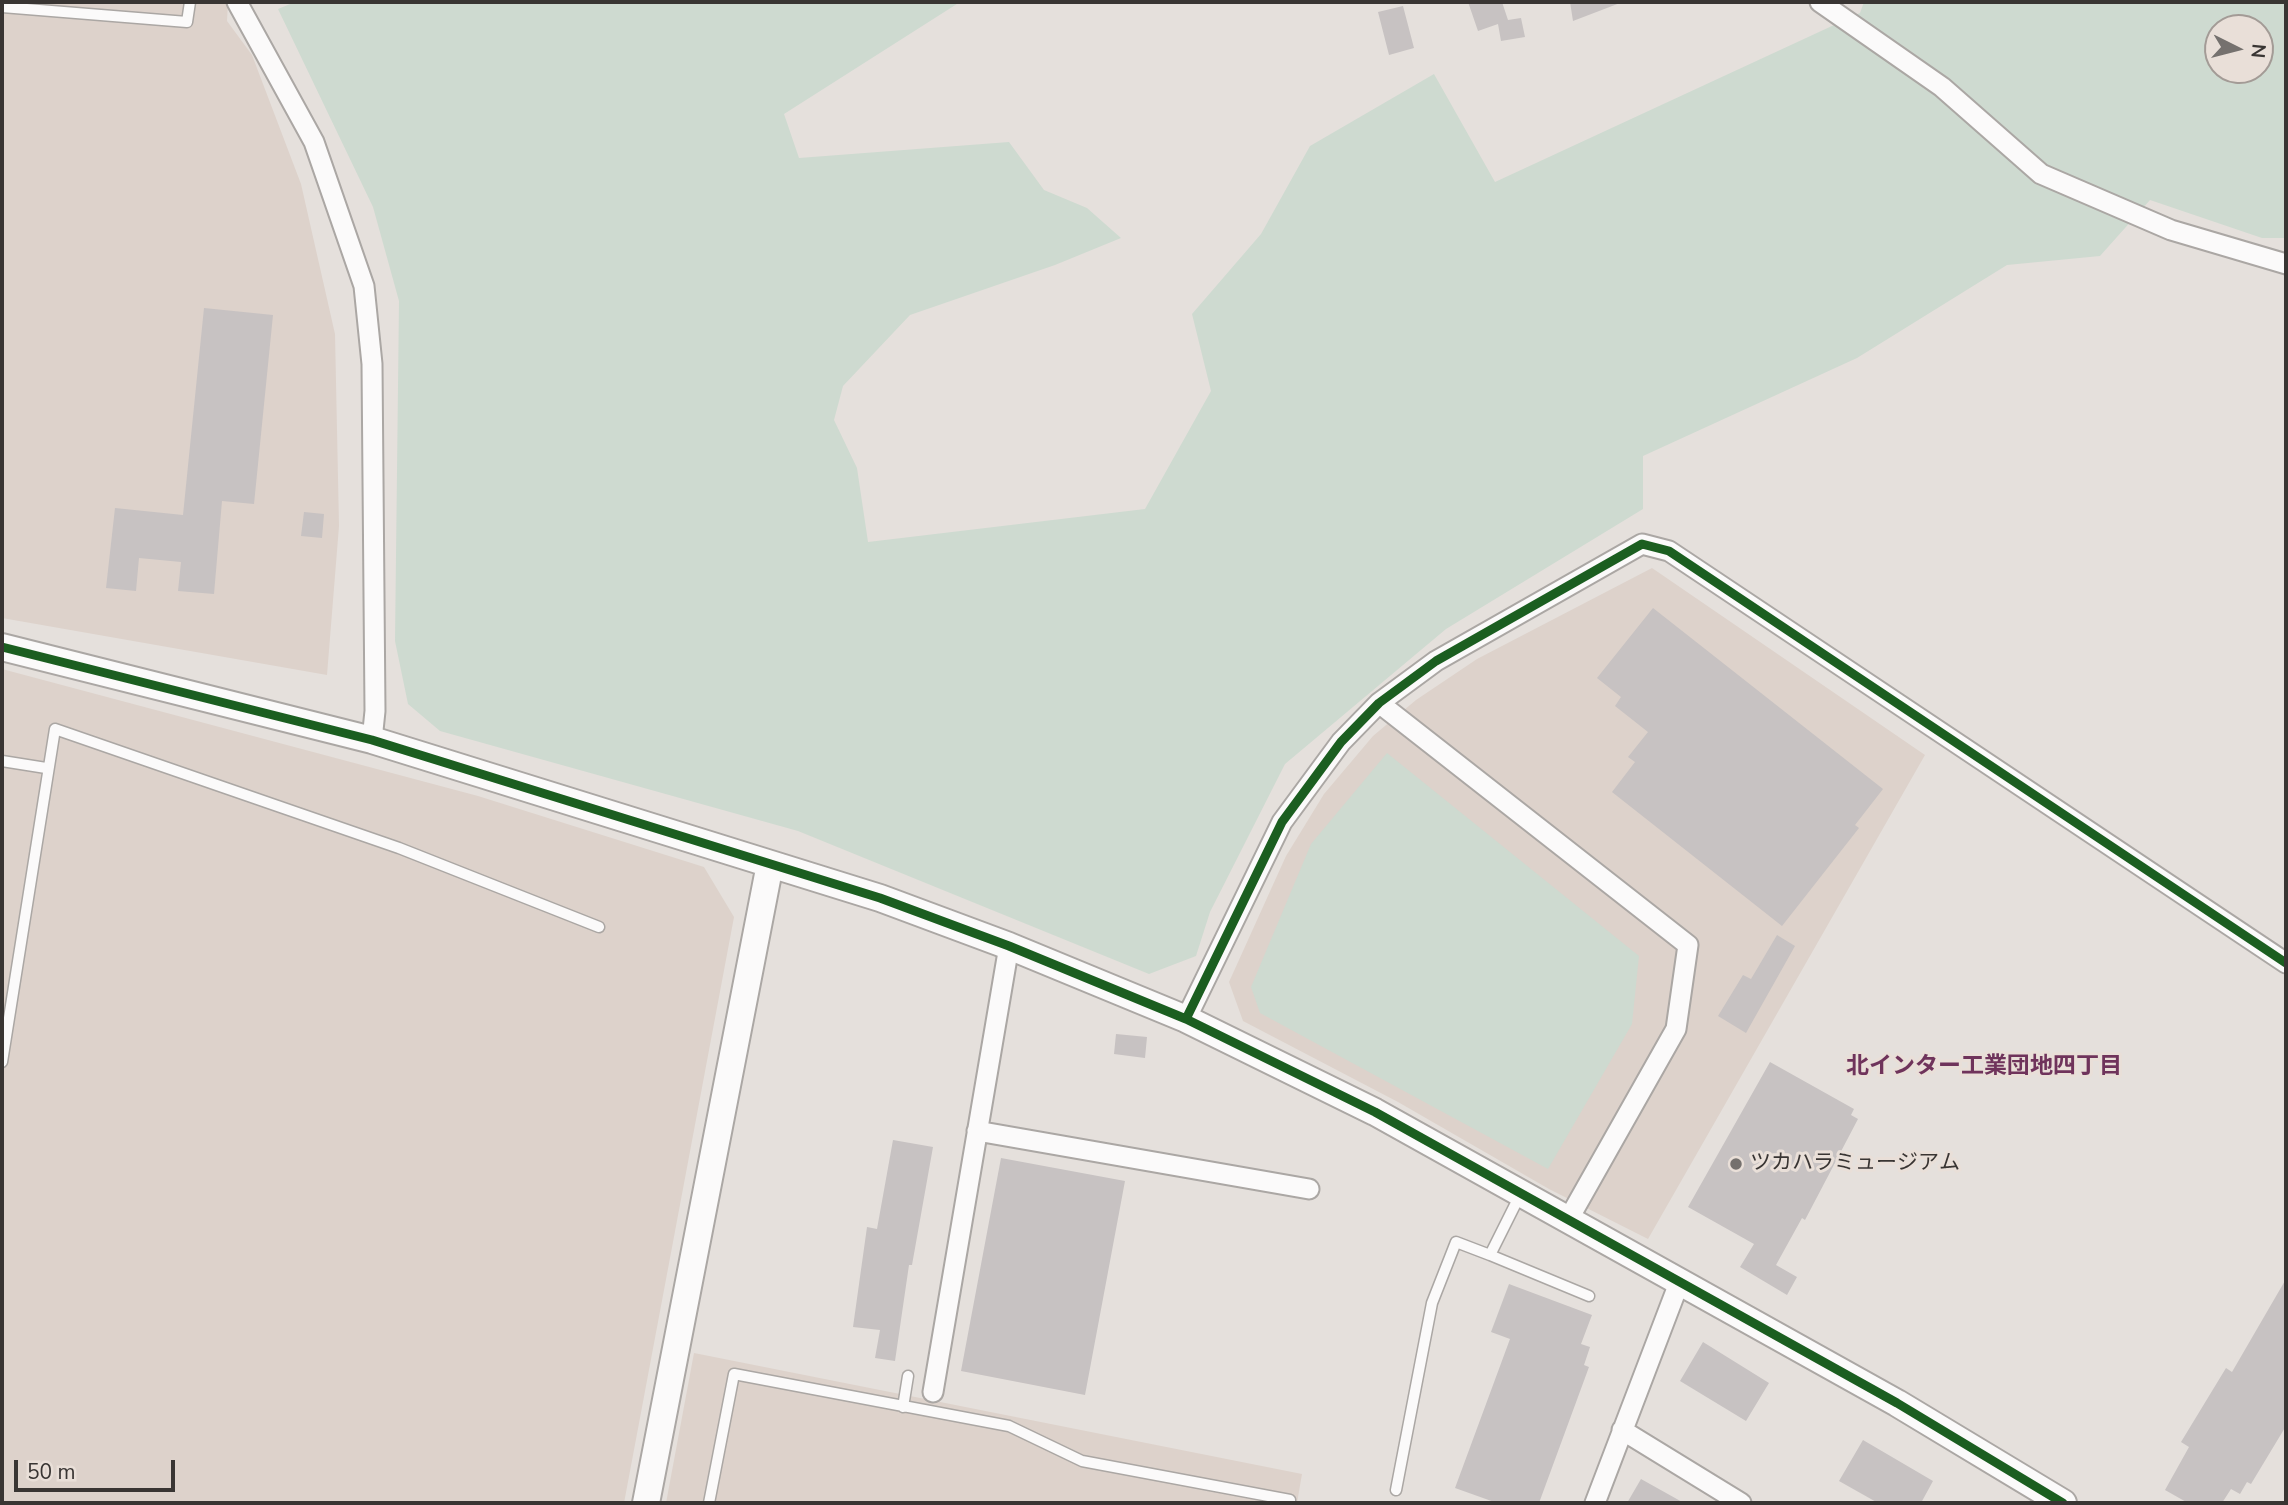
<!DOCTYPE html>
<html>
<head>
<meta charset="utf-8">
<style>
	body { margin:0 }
	#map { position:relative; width:2288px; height:1505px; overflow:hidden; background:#e5e0dc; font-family:"Nunito Sans",sans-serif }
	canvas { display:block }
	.frame { position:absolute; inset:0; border:4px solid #393533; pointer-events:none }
	.north { position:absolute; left:2204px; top:14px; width:70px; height:70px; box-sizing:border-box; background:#e9dfd8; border:2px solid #a39b96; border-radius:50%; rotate:96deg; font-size:19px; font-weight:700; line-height:28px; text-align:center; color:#393533 }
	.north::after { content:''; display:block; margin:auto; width:24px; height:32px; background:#75716e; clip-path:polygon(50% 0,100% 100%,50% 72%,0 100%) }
	.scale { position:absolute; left:14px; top:1460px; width:161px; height:32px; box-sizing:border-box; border:4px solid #393533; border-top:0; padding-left:9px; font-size:21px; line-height:24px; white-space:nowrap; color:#393533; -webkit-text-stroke:5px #e9dfd8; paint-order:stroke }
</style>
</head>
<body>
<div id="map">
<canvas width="2288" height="1505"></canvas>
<div class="frame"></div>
<div class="north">N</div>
<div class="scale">50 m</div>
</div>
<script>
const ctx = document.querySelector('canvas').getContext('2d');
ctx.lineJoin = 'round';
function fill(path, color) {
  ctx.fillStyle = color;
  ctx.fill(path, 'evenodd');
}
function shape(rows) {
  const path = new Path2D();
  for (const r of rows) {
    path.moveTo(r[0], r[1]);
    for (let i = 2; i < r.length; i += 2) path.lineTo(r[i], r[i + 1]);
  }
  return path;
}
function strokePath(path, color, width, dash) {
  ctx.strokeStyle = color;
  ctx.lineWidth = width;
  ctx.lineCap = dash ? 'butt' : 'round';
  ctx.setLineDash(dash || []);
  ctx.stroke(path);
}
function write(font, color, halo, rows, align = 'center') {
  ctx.font = font + ' "Nunito Sans","Noto Sans JP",sans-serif';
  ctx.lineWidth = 6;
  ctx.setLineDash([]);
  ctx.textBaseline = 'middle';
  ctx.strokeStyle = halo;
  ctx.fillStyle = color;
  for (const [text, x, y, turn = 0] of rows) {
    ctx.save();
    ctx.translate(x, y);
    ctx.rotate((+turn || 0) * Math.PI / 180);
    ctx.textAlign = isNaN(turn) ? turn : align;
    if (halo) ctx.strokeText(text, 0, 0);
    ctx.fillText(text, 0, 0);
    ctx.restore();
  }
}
fill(shape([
	[2,2,228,2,227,21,252,55,301,184,335,334,339,526,327,675,2,618],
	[1652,568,1925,755,1648,1239,1549,1189,1398,1102,1243,1021,1229,982,1286,856,1324,794,1373,736,1416,700,1477,659],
	[2,669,478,796,704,867,734,917,624,1503,2,1503],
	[694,1353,1302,1474,1297,1503,666,1503]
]), '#ddd2cb');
fill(shape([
	[295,2,960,2,784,114,799,158,1009,142,1044,190,1087,208,1121,238,1055,265,910,315,843,386,834,420,857,468,868,542,1145,509,1211,391,1192,314,1261,234,1310,146,1434,74,1495,182,1860,13,1864,2,2286,2,2286,238,2262,238,2150,200,2100,256,2007,265,1857,358,1643,456,1643,509,1446,629,1285,764,1210,912,1196,956,1149,974,798,831,440,731,408,704,395,641,399,301,373,207,278,9],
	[2218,28,2260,28,2260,70,2218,70],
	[1387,753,1639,956,1632,1024,1548,1169,1260,1013,1251,987,1311,844]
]), '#cedad0');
fill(shape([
	[1468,2,1502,2,1508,20,1521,18,1525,37,1501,41,1498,24,1478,31],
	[1570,2,1620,2,1620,3,1573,21],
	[1403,6,1414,48,1389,55,1378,12],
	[204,308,273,315,254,504,222,501,214,594,178,591,181,562,139,558,136,591,106,588,115,508,183,515],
	[304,512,324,514,322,538,301,536],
	[1653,608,1883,789,1855,825,1859,828,1782,926,1612,792,1635,762,1628,757,1648,732,1615,706,1621,697,1597,678],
	[1777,935,1795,946,1746,1033,1718,1016,1743,975,1751,979],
	[1116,1034,1147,1037,1145,1058,1114,1054],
	[1770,1062,1854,1109,1851,1115,1858,1119,1805,1220,1802,1218,1776,1265,1797,1277,1787,1295,1740,1267,1754,1244,1688,1207],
	[893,1140,933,1147,912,1265,909,1265,895,1361,875,1358,880,1330,853,1327,867,1227,877,1229],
	[1001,1158,1125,1181,1085,1395,961,1371],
	[2286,1279,2286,1426,2251,1484,2247,1482,2240,1494,2231,1489,2222,1503,2188,1503,2165,1490,2189,1447,2181,1442,2226,1368,2232,1372],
	[1509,1284,1592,1315,1581,1344,1590,1347,1584,1365,1589,1367,1539,1503,1497,1503,1455,1488,1510,1339,1491,1332],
	[1703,1342,1769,1383,1746,1421,1680,1381],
	[1863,1440,1933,1481,1921,1503,1878,1503,1839,1481],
	[1641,1479,1684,1503,1627,1503]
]), '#c7c2c2');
const lane = shape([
	[2,7,187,22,190,2],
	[2,761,46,768],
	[2,1062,55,729,399,848,599,927],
	[1490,1255,1589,1296],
	[903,1407,908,1376],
	[1396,1490,1432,1303,1456,1242,1490,1255,1520,1195],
	[709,1503,734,1374,1009,1426,1082,1461,1290,1500,1289,1503]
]);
const street = shape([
	[237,2,314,142,364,286,372,364,375,711,372,740],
	[1820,2,1942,87,2041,174,2171,230,2286,264],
	[1379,703,1688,945,1676,1029,1568,1220],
	[1186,1019,1282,822,1341,742,1379,703,1436,661,1642,544,1669,551,2286,963],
	[977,1131,1309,1189],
	[933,1392,1009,946],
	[1622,1430,1741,1503],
	[1595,1503,1679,1283]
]);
const secondary = shape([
	[2,647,372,740,880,898,1009,946,1186,1019,1375,1112,1897,1403,2063,1503],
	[646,1503,770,864]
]);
strokePath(lane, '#aba7a4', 13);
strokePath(street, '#aba7a4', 23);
strokePath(secondary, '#aba7a4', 30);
strokePath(lane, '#fbfafa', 10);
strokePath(street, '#fbfafa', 19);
strokePath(secondary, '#fbfafa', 26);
strokePath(shape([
	[2,647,372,740,880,898,1009,946,1186,1019,1375,1112,1897,1403,2063,1503],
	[1186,1019,1282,822,1341,742,1379,703,1436,661,1642,544,1669,551,2286,963]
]), '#1b5e20', 9);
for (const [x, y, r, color] of [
	[1736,1164,7,"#75716e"]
]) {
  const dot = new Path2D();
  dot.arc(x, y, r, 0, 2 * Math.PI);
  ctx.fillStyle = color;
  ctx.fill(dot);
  strokePath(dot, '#e9dfd8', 2.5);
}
write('21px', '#393533', '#e9dfd8', [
	["ツカハラミュージアム",1750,1164]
], 'left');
write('bold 23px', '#6f335b', '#e9dfd8', [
	["北インター工業団地四丁目",1984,1067]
]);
</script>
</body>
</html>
